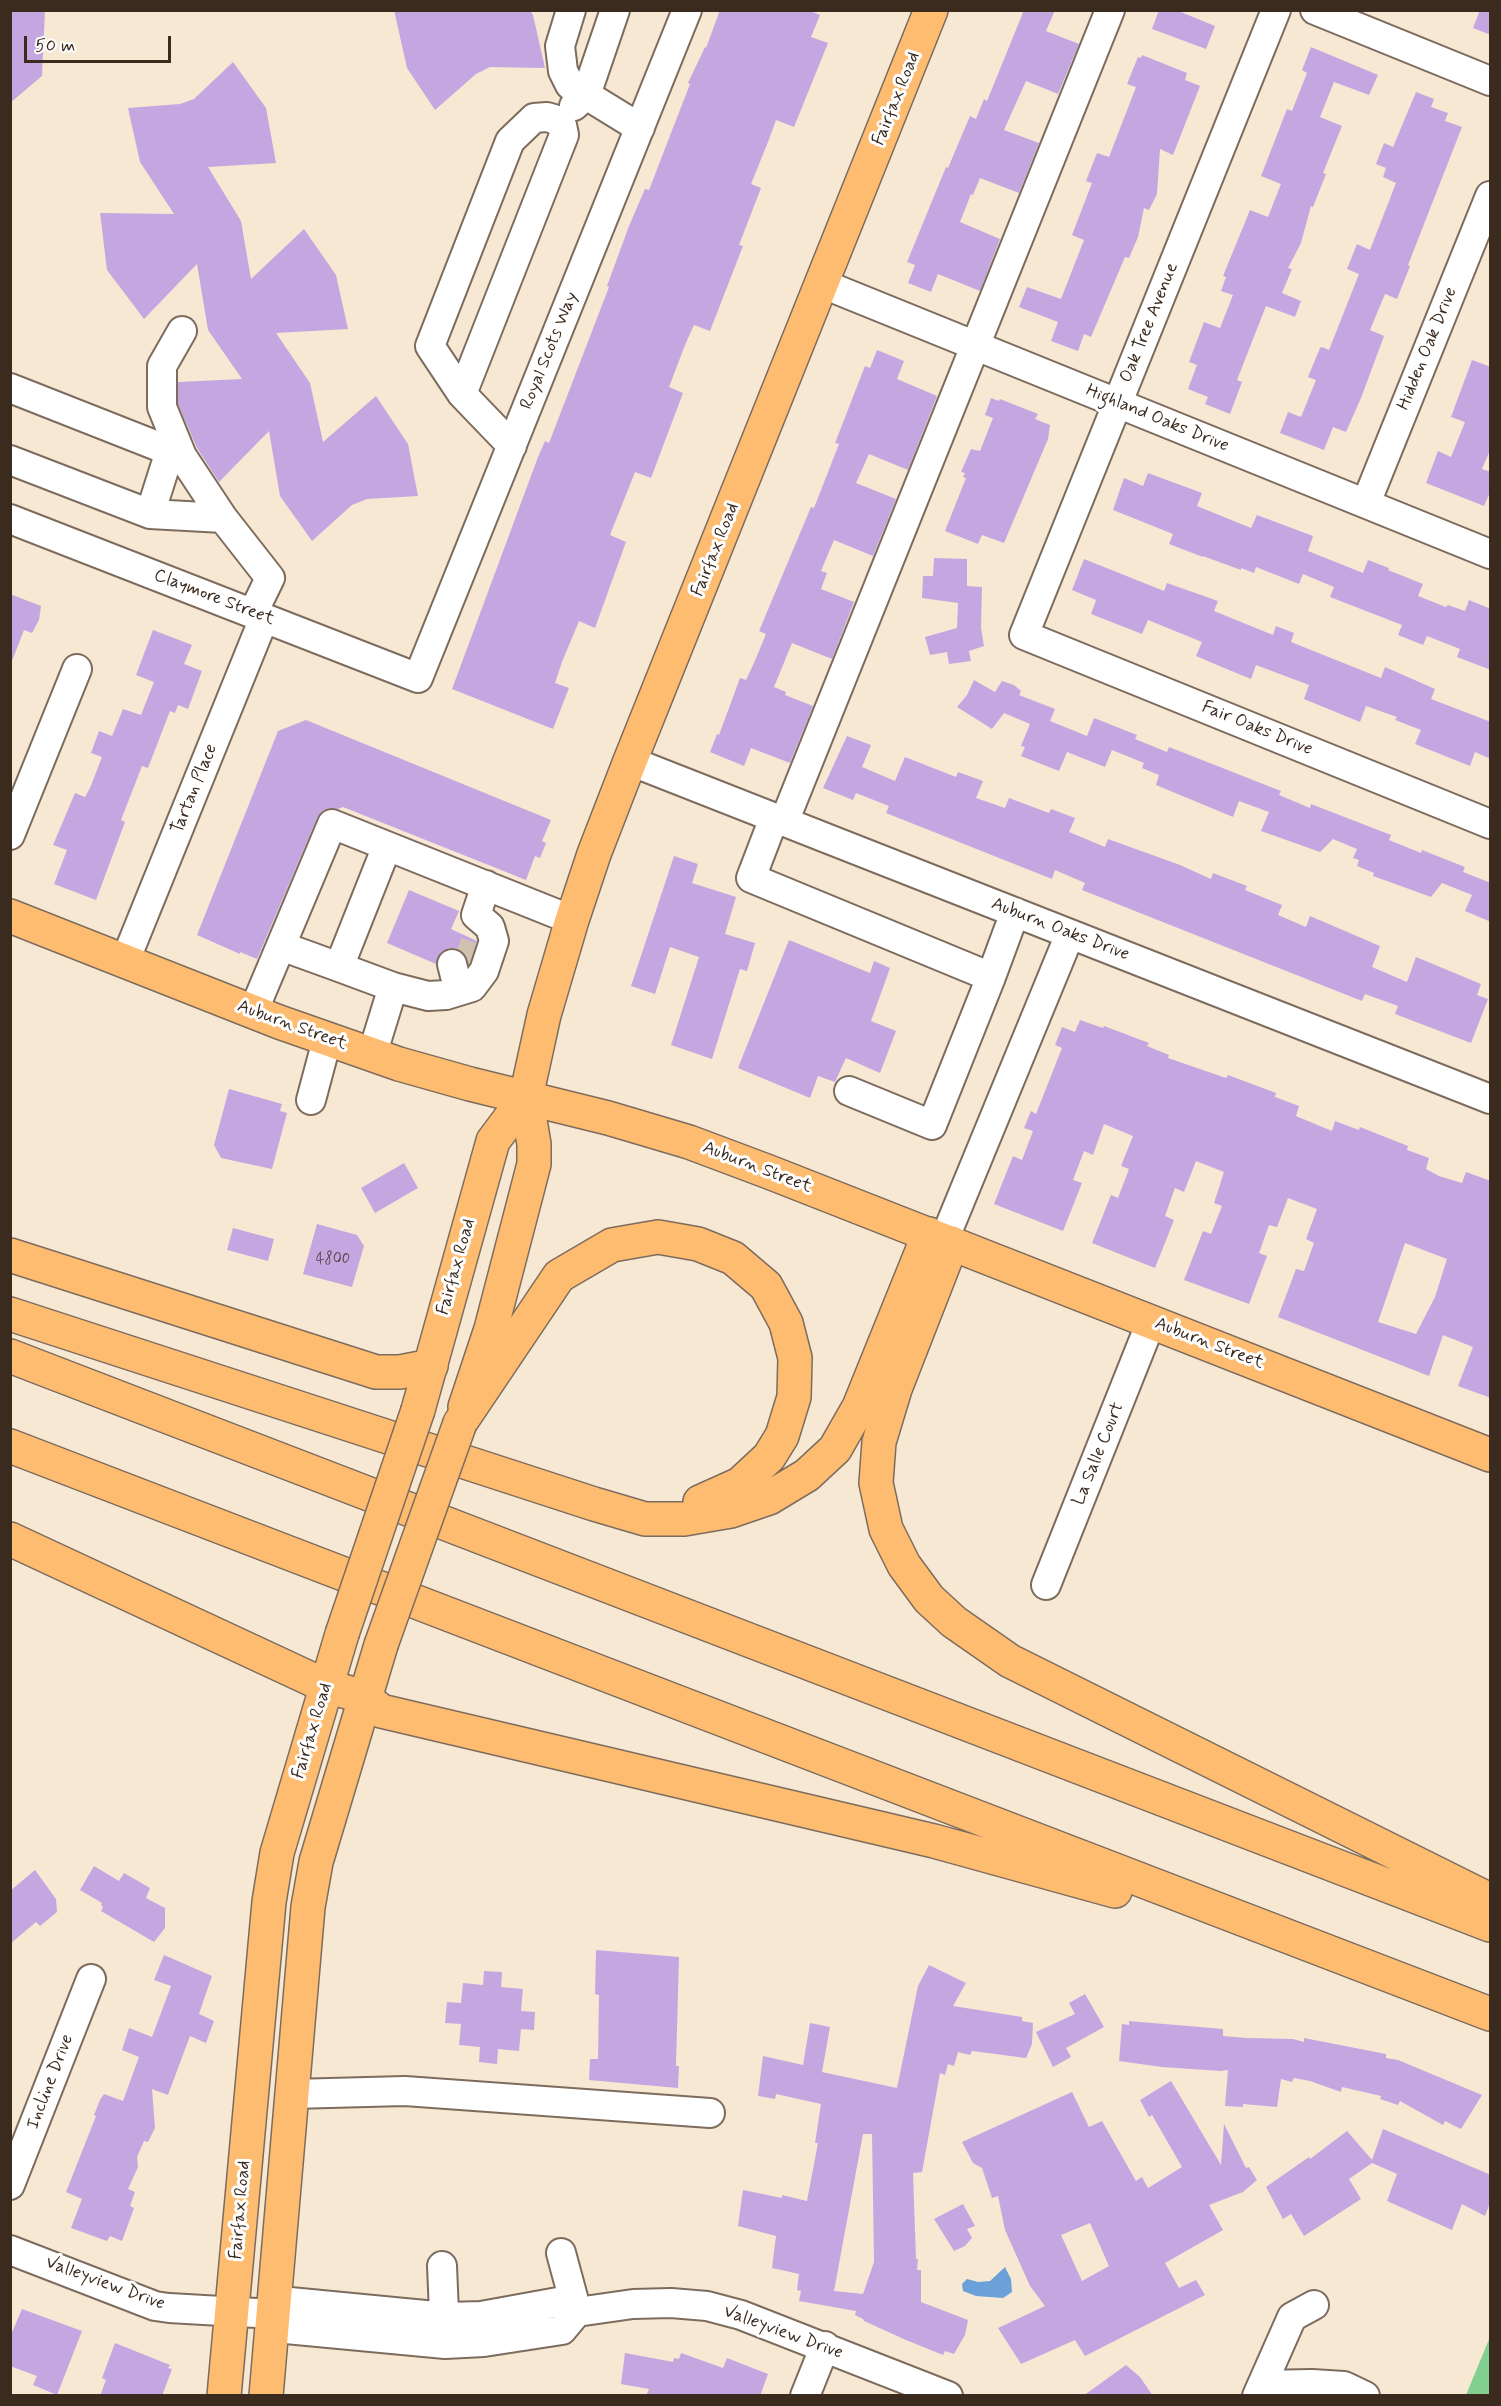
<!DOCTYPE html>
<html>
<head>
<meta charset="utf-8">
<style>
	body { margin:0 }
	#map { position:relative; width:1501px; height:2406px; overflow:hidden; background:#f7e8d4; font-family:Mynerve,sans-serif }
	canvas { display:block }
	.frame { position:absolute; inset:0; border:12px solid #3b2a1e; pointer-events:none }
	.scale { position:absolute; left:24px; top:36px; width:147px; height:27px; box-sizing:border-box; border:3px solid #3b2a1e; border-top:0; padding-left:8px; font-size:18px; line-height:21px; white-space:nowrap; color:#3b2a1e; -webkit-text-stroke:4px #fff; paint-order:stroke }
</style>
</head>
<body>
<div id="map">
<canvas width="1501" height="2406"></canvas>
<div class="frame"></div>
<div class="scale">50 m</div>
</div>
<script>
const ctx = document.querySelector('canvas').getContext('2d');
ctx.lineJoin = 'round';
function fill(path, color) {
  ctx.fillStyle = color;
  ctx.fill(path, 'evenodd');
}
function shape(rows) {
  const path = new Path2D();
  for (const r of rows) {
    path.moveTo(r[0], r[1]);
    for (let i = 2; i < r.length; i += 2) path.lineTo(r[i], r[i + 1]);
  }
  return path;
}
function strokePath(path, color, width, dash) {
  ctx.strokeStyle = color;
  ctx.lineWidth = width;
  ctx.lineCap = dash ? 'butt' : 'round';
  ctx.setLineDash(dash || []);
  ctx.stroke(path);
}
function write(font, color, halo, rows, align = 'center') {
  ctx.font = font + ' Mynerve,sans-serif';
  ctx.lineWidth = 6;
  ctx.setLineDash([]);
  ctx.textBaseline = 'middle';
  ctx.strokeStyle = halo;
  ctx.fillStyle = color;
  for (const [text, x, y, turn = 0] of rows) {
    ctx.save();
    ctx.translate(x, y);
    ctx.rotate((+turn || 0) * Math.PI / 180);
    ctx.textAlign = isNaN(turn) ? turn : align;
    if (halo) ctx.strokeText(text, 0, 0);
    ctx.fillText(text, 0, 0);
    ctx.restore();
  }
}
fill(shape([
	[1490,2337,1490,2395,1466,2395]
]), '#82d08f');
fill(shape([
	[1005,2267,1011,2279,1012,2292,1003,2298,976,2296,963,2291,962,2284,967,2279,978,2282,990,2281]
]), '#6ca0d8');
fill(shape([
	[10,10,45,10,42,76,10,103],
	[394,10,530,10,533,15,545,68,490,67,476,74,435,110,407,68],
	[720,10,808,10,820,15,811,37,828,43,794,127,776,120,768,142,751,184,761,188,739,245,743,246,710,331,694,325,685,345,669,387,683,393,651,478,635,472,610,535,626,542,595,628,579,621,562,662,555,683,569,688,553,729,452,689,538,457,545,441,549,443,609,287,607,286,629,226,645,189,649,190,690,84,688,83,705,47,706,48],
	[1024,10,1055,10,1046,31,1079,44,1058,94,1026,81,1004,130,1039,143,1019,193,980,178,973,195,971,194,960,222,1000,239,980,291,938,274,931,292,908,283,915,265,907,262,946,167,948,168,970,116,976,119,984,99,987,101],
	[1159,10,1176,10,1215,26,1206,49,1152,29],
	[1480,10,1491,10,1491,35,1473,28],
	[1311,47,1378,75,1369,95,1334,82,1320,117,1342,126,1323,173,1326,174,1313,207,1311,206,1301,243,1288,268,1292,269,1282,293,1301,301,1295,317,1266,306,1237,380,1242,382,1230,414,1205,404,1208,397,1188,389,1197,365,1189,362,1204,322,1220,328,1233,295,1221,291,1226,277,1223,276,1250,210,1268,217,1281,184,1261,176,1287,109,1292,111,1307,73,1302,70],
	[1142,55,1187,73,1185,80,1200,86,1173,155,1160,149,1157,194,1149,210,1144,208,1138,237,1129,258,1125,257,1091,337,1084,334,1078,351,1051,341,1058,322,1019,307,1027,287,1061,299,1084,240,1072,235,1092,183,1086,181,1097,153,1109,157,1136,87,1127,84,1138,57,1141,58],
	[233,62,266,108,276,163,208,167,241,221,251,279,304,229,336,275,348,329,276,333,310,383,323,442,376,396,408,444,418,496,367,499,352,505,312,541,280,496,269,431,219,482,197,448,178,404,178,382,242,379,208,330,197,264,144,319,107,270,100,213,174,214,140,162,128,108,180,104,194,99],
	[1416,92,1434,99,1431,107,1448,113,1445,121,1462,127,1408,265,1410,266,1397,299,1385,294,1370,330,1384,336,1361,398,1346,432,1333,427,1324,450,1280,433,1288,412,1301,417,1316,380,1308,377,1320,348,1322,347,1329,350,1359,274,1347,269,1357,244,1370,250,1396,183,1383,177,1386,168,1376,164,1384,143,1393,147],
	[877,350,904,361,897,379,937,396,908,470,869,454,856,483,896,499,873,556,834,540,821,571,827,573,821,589,854,602,832,659,792,643,774,687,786,692,785,695,813,706,790,763,751,748,744,766,710,752,717,734,719,735,740,678,746,680,754,663,766,634,759,631,811,507,814,508,839,444,835,443,865,366,870,368],
	[1472,360,1491,367,1491,448,1482,469,1491,472,1491,490,1484,506,1426,483,1438,451,1451,457,1465,422,1451,417],
	[991,398,999,401,1000,399,1038,414,1035,419,1050,425,1048,439,1004,543,982,535,978,544,945,531,966,478,963,477,965,473,961,472,971,449,980,451,993,418,985,415],
	[1148,473,1202,493,1197,506,1251,528,1257,515,1313,536,1308,551,1363,573,1368,560,1389,568,1388,570,1423,584,1418,596,1446,607,1448,605,1465,611,1469,600,1491,609,1491,670,1457,657,1460,649,1427,636,1423,645,1398,635,1402,625,1330,597,1334,587,1303,574,1299,584,1256,567,1254,573,1241,568,1241,570,1203,556,1203,557,1169,544,1173,534,1113,510,1124,478,1143,486],
	[934,558,967,559,967,586,982,587,981,628,984,646,969,651,971,661,949,664,947,652,930,655,925,637,957,628,958,603,922,598,923,576,933,576],
	[1084,559,1164,591,1167,583,1218,601,1214,611,1273,635,1276,626,1294,633,1291,642,1381,678,1385,667,1435,689,1431,699,1491,722,1491,759,1475,752,1470,766,1415,744,1421,730,1395,720,1397,717,1366,706,1360,722,1304,699,1309,685,1256,665,1251,679,1229,670,1196,656,1202,642,1148,620,1142,634,1091,614,1096,600,1072,590],
	[10,594,41,606,39,620,32,633,24,630,12,661],
	[153,630,192,645,184,664,202,671,188,709,178,705,175,713,170,711,148,768,142,766,121,820,125,822,96,900,54,884,67,850,53,845,75,793,85,797,90,788,102,757,91,753,99,731,112,736,123,709,141,715,154,682,136,675],
	[974,680,995,692,1002,681,1014,685,1021,691,1019,695,1055,709,1050,721,1087,736,1094,718,1137,735,1135,739,1167,752,1169,747,1281,791,1279,795,1310,808,1311,804,1391,835,1389,840,1421,853,1422,850,1465,867,1463,872,1491,883,1491,922,1465,911,1472,895,1442,883,1431,897,1373,876,1374,873,1357,866,1359,860,1353,858,1357,849,1333,839,1320,852,1261,831,1269,812,1239,801,1233,817,1156,785,1159,775,1142,768,1144,763,1112,750,1105,767,1067,752,1059,771,1021,756,1025,747,1021,746,1030,724,1004,713,992,729,957,707,967,695],
	[306,720,551,820,542,841,546,843,540,858,535,856,526,880,343,807,338,809,329,808,322,811,317,818,257,959,240,952,240,954,197,935,278,731],
	[847,736,871,745,862,767,895,781,905,757,956,777,958,772,983,781,976,798,1005,808,1009,798,1049,813,1051,809,1075,818,1069,832,1105,847,1108,839,1180,865,1211,879,1213,873,1247,886,1245,890,1282,905,1278,915,1306,927,1310,916,1380,946,1372,967,1407,982,1416,957,1481,984,1477,995,1488,999,1471,1043,1395,1014,1398,1006,1365,994,1362,1001,1082,890,1085,883,1055,870,1052,879,886,813,889,806,856,793,853,800,823,788],
	[674,856,698,864,692,883,736,897,725,934,755,943,747,971,740,969,712,1059,671,1045,699,957,670,947,655,994,631,986],
	[409,890,459,911,451,929,477,941,469,964,464,953,456,948,449,948,441,952,436,964,387,943],
	[789,940,870,973,874,961,890,968,871,1021,896,1031,880,1073,846,1058,835,1082,818,1076,810,1098,738,1068],
	[1080,1020,1103,1028,1104,1026,1149,1043,1147,1046,1169,1055,1168,1058,1226,1078,1228,1075,1276,1093,1275,1097,1299,1106,1296,1116,1332,1131,1335,1121,1359,1130,1360,1127,1408,1146,1407,1150,1429,1158,1426,1169,1439,1176,1462,1183,1466,1172,1491,1181,1491,1398,1458,1386,1473,1347,1443,1335,1429,1376,1278,1317,1296,1269,1304,1271,1314,1243,1306,1239,1317,1209,1288,1198,1277,1227,1269,1225,1259,1253,1267,1256,1249,1304,1184,1280,1203,1231,1211,1234,1222,1206,1214,1203,1224,1172,1196,1161,1184,1192,1175,1188,1165,1216,1174,1220,1155,1268,1092,1243,1111,1195,1118,1198,1129,1169,1121,1166,1133,1136,1104,1124,1093,1155,1084,1151,1073,1180,1082,1183,1063,1231,994,1204,1013,1156,1022,1160,1033,1131,1024,1128,1031,1111,1036,1114,1062,1048,1055,1045,1062,1027,1075,1032],
	[1405,1243,1447,1259,1435,1297,1416,1334,1378,1322],
	[229,1089,282,1104,280,1111,287,1113,272,1169,221,1158,214,1145],
	[404,1163,418,1188,375,1213,361,1188],
	[317,1224,357,1235,364,1246,352,1287,303,1274],
	[233,1228,274,1239,268,1261,227,1250],
	[94,1866,119,1881,124,1873,150,1888,146,1898,165,1908,165,1928,154,1942,101,1911,103,1907,101,1905,102,1903,80,1890],
	[35,1870,56,1899,57,1912,40,1926,36,1922,10,1944,10,1891],
	[596,1950,679,1957,676,2066,679,2066,678,2088,589,2080,590,2059,598,2059,599,1995,595,1994],
	[164,1955,212,1976,199,2014,214,2021,206,2043,190,2036,168,2095,152,2089,155,2128,148,2142,144,2141,137,2157,138,2167,128,2189,135,2192,130,2206,134,2208,122,2241,110,2236,107,2241,71,2228,82,2199,66,2192,96,2116,94,2115,100,2100,104,2094,123,2101,139,2057,122,2050,129,2028,152,2037,171,1986,154,1980],
	[929,1965,966,1983,953,2006,1022,2017,1022,2021,1033,2023,1032,2044,1026,2058,972,2051,970,2055,958,2052,954,2066,948,2064,945,2075,940,2073,922,2172,913,2173,916,2259,918,2259,917,2270,921,2270,921,2302,968,2320,965,2335,954,2354,945,2351,943,2355,906,2340,864,2321,863,2319,855,2315,856,2311,799,2301,801,2291,797,2290,799,2274,772,2268,776,2236,738,2226,743,2190,782,2198,782,2195,807,2201,818,2143,815,2143,821,2104,776,2094,775,2099,758,2096,763,2056,803,2065,810,2023,830,2027,822,2072,897,2088,918,1986],
	[863,2134,872,2134,874,2262,863,2294,834,2291],
	[484,1971,502,1972,501,1987,523,1989,521,2011,535,2012,534,2030,521,2029,519,2051,498,2049,497,2064,479,2062,480,2047,459,2045,461,2024,445,2023,447,2002,461,2003,463,1983,483,1985],
	[1085,1994,1104,2027,1066,2048,1071,2057,1053,2067,1036,2032,1075,2014,1069,2003],
	[1129,2021,1223,2029,1223,2036,1247,2038,1293,2039,1304,2042,1304,2038,1386,2054,1386,2058,1398,2060,1482,2095,1461,2129,1445,2121,1443,2125,1400,2101,1398,2105,1380,2099,1381,2096,1342,2087,1341,2092,1310,2081,1294,2078,1292,2082,1281,2079,1277,2107,1243,2104,1243,2107,1225,2106,1228,2070,1221,2071,1162,2067,1119,2061,1122,2024,1129,2025],
	[1171,2081,1221,2165,1224,2124,1246,2168,1249,2167,1257,2180,1243,2192,1209,2205,1223,2230,1165,2263,1179,2288,1196,2280,1205,2295,1085,2356,1075,2340,1021,2364,998,2328,1045,2306,1030,2286,1005,2230,998,2196,992,2198,982,2168,973,2163,962,2142,1072,2092,1089,2127,1102,2121,1136,2181,1142,2177,1148,2188,1182,2167,1152,2115,1149,2117,1140,2100],
	[1090,2223,1109,2266,1082,2281,1061,2235],
	[1383,2129,1491,2175,1491,2200,1485,2216,1462,2204,1452,2230,1387,2201,1397,2174,1372,2163,1349,2179,1361,2199,1304,2236,1291,2214,1283,2219,1266,2187,1309,2157,1310,2159,1347,2131,1372,2160],
	[963,2204,975,2226,967,2229,972,2238,965,2246,954,2251,934,2219],
	[22,2309,82,2331,57,2395,33,2385,37,2376,10,2366,10,2337],
	[115,2343,170,2365,168,2368,172,2369,162,2396,100,2396,106,2380,102,2378],
	[625,2353,673,2362,674,2358,679,2359,681,2353,723,2368,727,2358,768,2374,760,2396,646,2396,649,2389,621,2384],
	[1126,2365,1140,2377,1153,2396,1083,2396]
]), '#c4a7e0');
strokePath(shape([
	[465,969,476,939]
]), '#d1c2b0', 28, [28, 14]);
const minor = shape([
	[571,10,560,46,563,71,570,85,640,128],
	[1276,10,1024,635,1490,824],
	[1315,10,1490,81],
	[574,106,586,95,615,10],
	[823,284,1490,554],
	[182,331,162,366,162,407,182,456,223,518,270,578,253,613],
	[10,388,170,451,150,514],
	[462,394,430,346,510,141,534,118,547,117,557,120,562,125,564,135,462,394,512,446],
	[10,460,150,514,223,518],
	[1366,503,1490,196],
	[10,519,418,678,687,10],
	[630,761,1490,1099],
	[774,818,751,878,991,977,932,1125,849,1091],
	[784,822,1110,10],
	[10,835,77,669],
	[281,946,339,967],
	[125,961,264,618],
	[452,964,455,976],
	[991,977,1015,912],
	[393,987,428,996,446,995,472,987,484,971,494,941,490,927,476,915,486,885],
	[253,1012,332,824,572,920],
	[372,1055,393,987,339,967,387,846],
	[311,1100,327,1040],
	[944,1240,1070,934],
	[1046,1585,1151,1322],
	[292,2094,405,2091,710,2113],
	[10,2185,91,1979],
	[10,2250,155,2306,169,2308,274,2314,290,2302,446,2317,481,2316,558,2302,577,2312,633,2304,671,2303,707,2306,741,2315,948,2396],
	[561,2253,577,2312],
	[442,2266,445,2336],
	[274,2314,286,2329,445,2344,484,2342,562,2330,577,2312],
	[1262,2385,1312,2384,1344,2386,1365,2396],
	[805,2396,825,2346],
	[1257,2396,1292,2317,1314,2305]
]);
const major = shape([
	[10,916,279,1022,399,1064,470,1084,608,1118,689,1142,769,1172,1490,1455],
	[465,1407,491,1329,534,1164,534,1144,526,1097,544,1015,572,920,594,854,630,761,931,10],
	[418,1410,493,1141,526,1097],
	[224,2396,269,1902,277,1853,342,1634],
	[266,2396,308,1907,316,1862,381,1645]
]);
const highway = shape([
	[952,1243,895,1389,879,1442,876,1483,886,1529,904,1565,929,1599,954,1622,1010,1661,1490,1900],
	[10,1255,376,1372,400,1372,431,1366],
	[10,1314,594,1504,645,1519,684,1519,731,1511,769,1498,807,1475,835,1449,859,1407,929,1234],
	[10,1356,1490,1925],
	[460,1423,559,1276,612,1245,658,1237,698,1244,733,1258,766,1286,786,1323,795,1358,794,1397,782,1436,769,1457,740,1484,700,1502],
	[10,1446,1490,2014],
	[10,1539,326,1686,364,1697,381,1711,934,1841,1115,1891]
]);
strokePath(minor, '#7d6c5e', 32);
strokePath(major, '#7d6c5e', 36);
strokePath(highway, '#7d6c5e', 36);
strokePath(minor, '#fff', 28);
strokePath(major, '#febc70', 33);
strokePath(highway, '#febc70', 33);
const majorBridge = shape([
	[342,1634,418,1410],
	[381,1645,460,1423]
]);
strokePath(majorBridge, '#7d6c5e', 36, []);
strokePath(majorBridge, '#febc70', 33);
write('15px', '#5d494e', null, [
	["4800",333,1260]
]);
write('18px', '#3b2a1e', '#fff', [
	["Fairfax Road",897,99,-68],
	["Oak Tree Avenue",1150,323,-68],
	["Hidden Oak Drive",1428,349,-68],
	["Royal Scots Way",550,351,-68],
	["Highland Oaks Drive",1157,419,22],
	["Fairfax Road",716,550,-68],
	["Claymore Street",214,598,21],
	["Fair Oaks Drive",1257,729,22],
	["Tartan Place",195,789,-68],
	["Auburn Oaks Drive",1060,930,21],
	["Auburn Street",292,1026,20],
	["Auburn Street",757,1168,21],
	["Fairfax Road",457,1267,-74],
	["Auburn Street",1209,1344,21],
	["La Salle Court",1099,1454,-68],
	["Fairfax Road",313,1731,-73],
	["Incline Drive",51,2082,-69],
	["Fairfax Road",241,2210,-85],
	["Valleyview Drive",105,2284,20],
	["Valleyview Drive",783,2333,20]
]);
</script>
</body>
</html>
